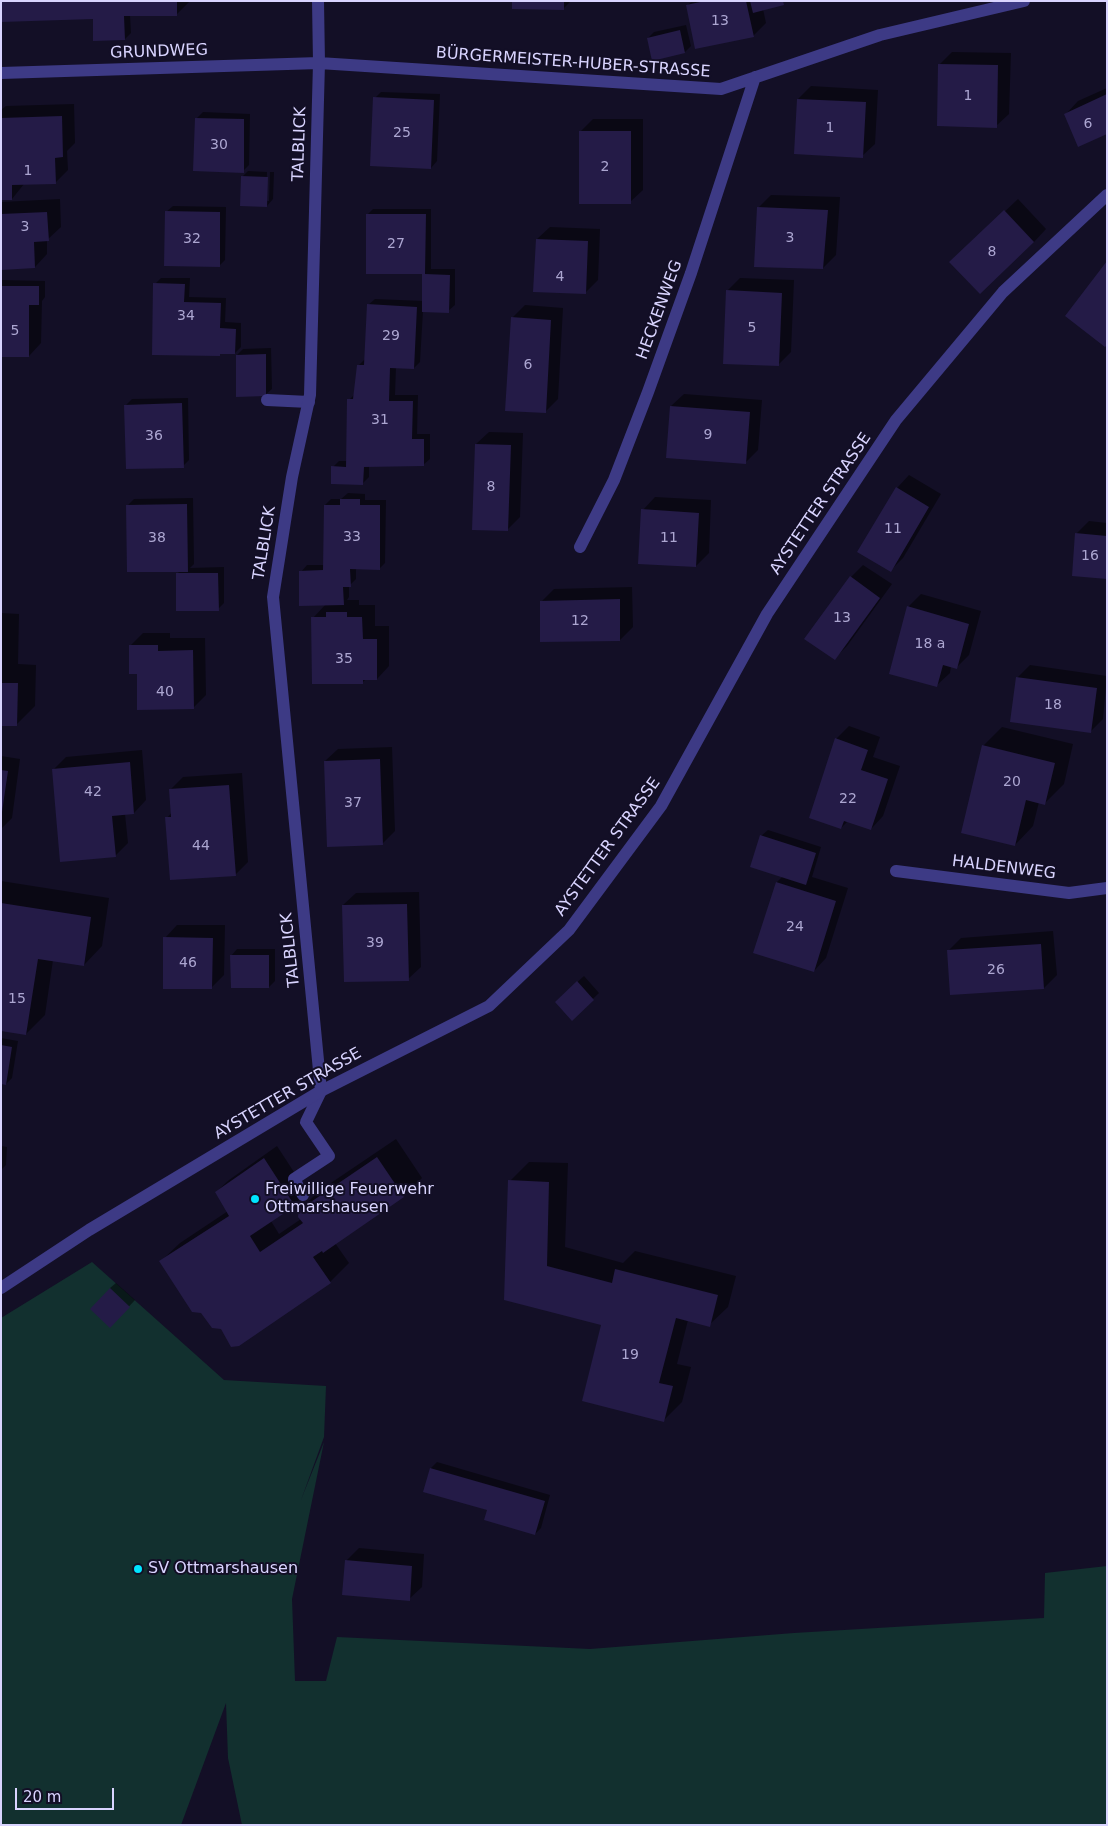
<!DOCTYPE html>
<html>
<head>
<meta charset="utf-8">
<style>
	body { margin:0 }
	#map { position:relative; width:1108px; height:1826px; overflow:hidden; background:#130f26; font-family:"DejaVu Sans",sans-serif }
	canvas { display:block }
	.frame { position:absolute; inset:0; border:2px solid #d9d4ff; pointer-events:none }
	.scale { position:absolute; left:15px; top:1788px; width:99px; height:22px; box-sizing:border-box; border:2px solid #d9d4ff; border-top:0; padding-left:6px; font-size:15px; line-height:18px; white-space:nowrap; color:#d9d4ff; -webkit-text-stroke:4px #130f26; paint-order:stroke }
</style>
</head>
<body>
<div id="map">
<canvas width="1108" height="1826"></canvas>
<div class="frame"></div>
<div class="scale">20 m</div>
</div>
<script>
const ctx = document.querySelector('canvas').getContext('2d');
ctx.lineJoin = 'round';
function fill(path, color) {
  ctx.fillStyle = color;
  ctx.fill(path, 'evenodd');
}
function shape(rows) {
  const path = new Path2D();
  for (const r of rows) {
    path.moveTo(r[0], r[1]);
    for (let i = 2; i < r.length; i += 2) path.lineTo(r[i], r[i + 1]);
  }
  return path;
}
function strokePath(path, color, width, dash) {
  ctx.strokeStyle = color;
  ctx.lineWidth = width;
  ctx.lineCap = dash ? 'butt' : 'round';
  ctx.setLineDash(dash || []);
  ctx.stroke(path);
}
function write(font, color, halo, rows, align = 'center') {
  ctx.font = font + ' "DejaVu Sans",sans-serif';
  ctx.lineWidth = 4;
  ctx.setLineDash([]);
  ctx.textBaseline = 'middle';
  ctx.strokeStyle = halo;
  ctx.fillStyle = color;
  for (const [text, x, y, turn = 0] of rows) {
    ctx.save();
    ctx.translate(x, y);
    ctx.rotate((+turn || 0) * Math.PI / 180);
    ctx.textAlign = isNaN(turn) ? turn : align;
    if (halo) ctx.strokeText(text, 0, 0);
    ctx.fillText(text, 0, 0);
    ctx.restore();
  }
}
fill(shape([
	[92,1262,224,1380,326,1386,324,1437,301,1500,324,1442,292,1599,295,1681,326,1681,337,1637,590,1649,794,1633,1044,1618,1045,1573,1107,1566,1107,1825,242,1825,228,1758,226,1703,181,1825,1,1825,1,1318]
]), '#12302f');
fill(shape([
	[2,1,190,1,177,14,130,15,131,33,125,39,94,18],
	[513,1,571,1,563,9],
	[692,1,786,1,763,9,766,23,753,36,688,5],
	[686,25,691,46,685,52,648,38,654,32],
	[952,52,1011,53,1009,114,996,126,940,64],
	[811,86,878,90,875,144,862,156,798,99],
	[1107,88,1107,132,1066,114,1078,101],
	[381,92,440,94,437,161,431,168,375,98],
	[74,104,75,143,67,151,68,170,55,183,24,184,12,199,1,199,1,110,6,106],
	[203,112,250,114,249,165,243,171,196,119],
	[593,119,643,119,643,190,630,202,580,132],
	[248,171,267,172,266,201,269,201,270,172,274,172,273,199,267,206,242,177],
	[771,195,840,197,836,255,823,268,758,208],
	[60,199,61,227,47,240,47,254,35,267,1,268,1,202],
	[1018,199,1046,229,1034,242,964,250],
	[173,206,226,207,225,260,219,266,166,212],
	[373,209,431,209,431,269,455,269,455,305,448,311,423,311,420,362,414,368,396,367,395,395,418,395,417,434,430,434,430,459,423,465,369,466,369,477,363,483,333,467,339,461,348,461,349,400,355,394,359,365,365,359,368,305,375,299,424,301,424,273,367,215],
	[550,227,600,229,598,280,585,293,537,239],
	[161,278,190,278,189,297,226,298,225,322,241,323,241,347,235,353,221,353,219,355,155,284],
	[740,278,794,280,791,352,778,365,727,291],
	[1,280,45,281,45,297,42,301,41,343,29,356,1,356],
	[525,305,563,308,558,399,545,412,512,318],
	[271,348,272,389,265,395,237,355,243,349],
	[684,394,762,400,758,450,745,463,671,406],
	[188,398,189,460,183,466,126,405,132,399],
	[489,432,523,433,520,517,507,530,476,444],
	[909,475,941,494,903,558,891,570,897,488],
	[348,493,365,494,365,500,386,500,385,563,379,569,356,568,356,579,349,586,349,597,347,600,359,600,359,605,375,605,375,626,389,626,389,666,377,679,366,679,363,682,313,618,326,604,301,572,307,565,325,565,325,505,331,499,341,499],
	[655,497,711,500,709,553,696,566,643,510],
	[193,498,194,564,190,568,224,567,224,603,218,609,177,574,181,570,128,505,134,499],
	[1089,521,1107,523,1107,578,1076,534],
	[863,565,892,584,847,646,835,658,851,577],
	[632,587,633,627,620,640,541,602,554,589],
	[921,594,981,611,969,655,956,668,951,666,950,673,937,685,908,607],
	[1,613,19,614,18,664,36,665,35,706,16,725,1,724],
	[143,633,170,633,170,638,205,638,206,695,193,708,138,673,130,646],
	[1030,665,1107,676,1103,719,1090,732,1017,678],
	[849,726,880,737,873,757,900,766,883,816,871,829,848,821,841,828,836,739],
	[1002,727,1073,744,1064,784,1045,803,1039,802,1033,826,1015,845,983,746],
	[392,747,395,831,382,844,325,761,338,749],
	[142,750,146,800,134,813,125,814,128,843,115,856,53,770,66,757],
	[1,756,20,759,12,818,1,829],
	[242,773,248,862,235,875,167,818,172,812,170,790,183,777],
	[768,830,821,847,812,877,848,888,826,958,814,971,754,952,777,882,783,876,761,836],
	[1,881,109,898,102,946,84,965,53,960,45,1015,26,1034,1,1030],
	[419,892,421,967,408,979,343,905,356,893],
	[177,925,225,925,224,975,211,988,165,938],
	[1053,931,1057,975,1044,988,951,994,948,951,961,938],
	[237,949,275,949,275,981,269,987,231,956],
	[584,976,599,993,572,1019,562,996],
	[1,1038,18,1041,12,1078,6,1084,1,1083],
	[396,1139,422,1178,404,1196,335,1243,349,1263,330,1282,222,1328,161,1261,180,1243,228,1211,216,1192,229,1180,277,1146,307,1192,294,1205,271,1221,279,1234,301,1219,300,1210,319,1191],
	[1,1146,7,1147,6,1165,1,1170],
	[529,1162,568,1163,565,1247,623,1263,635,1251,736,1276,728,1307,709,1325,688,1320,677,1364,691,1367,682,1402,663,1421,602,1324,505,1299,510,1181],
	[116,1283,135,1300,110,1327,110,1288],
	[437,1462,550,1495,541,1528,535,1534,488,1510,425,1491,431,1468],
	[359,1548,424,1554,422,1587,409,1599,346,1561]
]), '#0007');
fill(shape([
	[1,1,177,1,177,16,124,16,125,40,93,41,93,19,1,22],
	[512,1,564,1,564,10,512,9],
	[705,1,746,1,754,37,695,49,686,5],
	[750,1,783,1,784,5,753,13],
	[680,30,685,53,652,61,647,38],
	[938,64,998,65,997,128,937,126],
	[1107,94,1107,134,1078,147,1064,114],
	[373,97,434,100,431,169,370,166],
	[797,99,866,102,863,158,794,154],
	[62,116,63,157,55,158,56,184,12,185,12,200,1,200,1,118],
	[195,118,244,119,244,173,193,171],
	[579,131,631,131,631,204,579,204],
	[241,176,268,177,267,207,240,206],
	[757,207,828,210,823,269,754,267],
	[1004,210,1034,242,980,294,949,262],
	[165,211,220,212,220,267,164,266],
	[47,212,49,241,34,242,35,268,1,270,1,214],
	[366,214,426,214,425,274,450,275,449,313,422,312,422,274,366,274],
	[536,239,588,241,586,294,533,292],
	[1107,261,1107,345,1105,347,1065,316],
	[153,283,185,284,184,302,221,303,220,328,236,329,235,354,220,354,220,356,152,355],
	[1,286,39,286,39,305,29,305,29,357,1,357],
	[726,290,782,293,779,366,723,364],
	[367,304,417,307,414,369,390,368,389,401,413,401,412,439,424,439,424,466,364,467,363,485,331,484,331,466,346,467,347,399,353,399,357,365,364,365],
	[511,317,551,320,546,413,505,411],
	[266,354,266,396,236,397,236,355],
	[182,403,184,468,126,469,124,405],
	[670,406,750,412,746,464,666,458],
	[475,444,511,445,508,531,472,530],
	[896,487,929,507,891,572,857,552],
	[340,499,360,499,360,505,380,505,380,570,350,569,351,587,343,587,344,605,299,606,299,571,323,570,324,505,340,505],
	[187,504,188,572,127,572,126,505],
	[641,509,699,513,696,567,638,564],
	[1075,533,1107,536,1107,579,1072,576],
	[176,573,218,573,219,611,176,611],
	[850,576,880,598,835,660,804,639],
	[620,599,620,641,540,642,540,601],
	[907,606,969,624,957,669,943,665,937,687,889,674],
	[326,612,347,612,347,617,362,617,363,639,377,639,377,680,363,680,363,684,312,684,311,617,326,617],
	[129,645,158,645,158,651,193,650,194,709,137,710,137,674,129,674],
	[1016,677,1097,688,1091,733,1010,722],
	[1,683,18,683,17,726,1,726],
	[835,738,868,750,861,770,888,779,871,830,844,821,841,829,809,818],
	[982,745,1055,763,1045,805,1026,800,1015,846,961,833],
	[380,759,383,845,327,847,324,761],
	[130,762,134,814,112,816,116,857,60,862,52,769],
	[1,770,8,771,2,812,1,812],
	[229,785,236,876,170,880,165,817,171,817,169,789],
	[760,835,816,853,806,885,750,867],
	[776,882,836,901,814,972,753,953],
	[1,903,91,917,84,966,38,959,26,1035,1,1031],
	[407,904,409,981,344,982,342,905],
	[163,937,213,938,212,989,163,989],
	[1041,944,1044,989,950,995,947,950],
	[230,955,269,955,269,988,231,988],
	[577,981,594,1000,572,1021,555,1002],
	[1,1045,12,1047,6,1085,1,1084],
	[377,1157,404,1197,323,1253,322,1251,313,1257,331,1283,239,1346,231,1347,221,1329,212,1328,201,1313,192,1312,159,1261,229,1216,215,1192,264,1158,295,1206,250,1236,260,1252,303,1223,298,1217,299,1210],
	[508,1180,549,1182,547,1266,612,1283,615,1269,718,1295,710,1327,676,1318,659,1383,673,1386,664,1422,582,1401,601,1325,504,1300],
	[110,1288,130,1307,110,1328,90,1309],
	[430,1468,545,1501,535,1535,484,1520,487,1510,423,1492],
	[345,1560,412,1566,410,1601,342,1595]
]), '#241b47');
strokePath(shape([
	[267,400,309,402],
	[303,1195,294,1179,329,1156,306,1122,321,1091]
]), '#3d3a85', 12);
strokePath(shape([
	[318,1,319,63,310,395,292,477,273,597,321,1091],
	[1,73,319,63,721,89,880,35,1024,1],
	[580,547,614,480,648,392,691,273,755,77],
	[896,871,1069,893,1107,888],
	[1,1288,89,1230,321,1091,489,1006,569,930,661,806,767,614,896,420,1003,292,1107,195]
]), '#3d3a85', 12);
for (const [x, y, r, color] of [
	[255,1199,5,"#00e5ff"],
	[138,1569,5,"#00e5ff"]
]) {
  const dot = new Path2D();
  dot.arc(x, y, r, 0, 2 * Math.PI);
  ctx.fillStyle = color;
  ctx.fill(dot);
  strokePath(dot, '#130f26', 2);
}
write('14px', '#aca6d1', null, [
	["13",720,21],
	["1",968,96],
	["6",1088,124],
	["1",830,128],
	["25",402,133],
	["30",219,145],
	["2",605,167],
	["1",28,171],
	["3",25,227],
	["3",790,238],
	["32",192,239],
	["27",396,244],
	["8",992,252],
	["4",560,277],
	["34",186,316],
	["5",752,328],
	["5",15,331],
	["29",391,336],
	["6",528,365],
	["31",380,420],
	["9",708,435],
	["36",154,436],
	["8",491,487],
	["11",893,529],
	["33",352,537],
	["38",157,538],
	["11",669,538],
	["16",1090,556],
	["13",842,618],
	["12",580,621],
	["18 a",930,644],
	["35",344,659],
	["40",165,692],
	["18",1053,705],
	["20",1012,782],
	["42",93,792],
	["22",848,799],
	["37",353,803],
	["44",201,846],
	["24",795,927],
	["39",375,943],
	["46",188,963],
	["26",996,970],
	["15",17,999],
	["19",630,1355]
]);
write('16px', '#d9d4ff', '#130f26', [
	["GRUNDWEG",159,52,-2],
	["BÜRGERMEISTER-HUBER-STRASSE",573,63,4],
	["TALBLICK",300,144,-88],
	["HECKENWEG",660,310,-70],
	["AYSTETTER STRASSE",821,504,-56],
	["TALBLICK",265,543,-81],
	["AYSTETTER STRASSE",608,847,-54],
	["HALDENWEG",1004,868,7],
	["TALBLICK",291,950,-96],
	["AYSTETTER STRASSE",288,1094,-30]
]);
write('16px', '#d9d4ff', '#130f26', [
	["Freiwillige Feuerwehr",265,1190],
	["Ottmarshausen",265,1208],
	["SV Ottmarshausen",148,1569]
], 'left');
</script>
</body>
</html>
